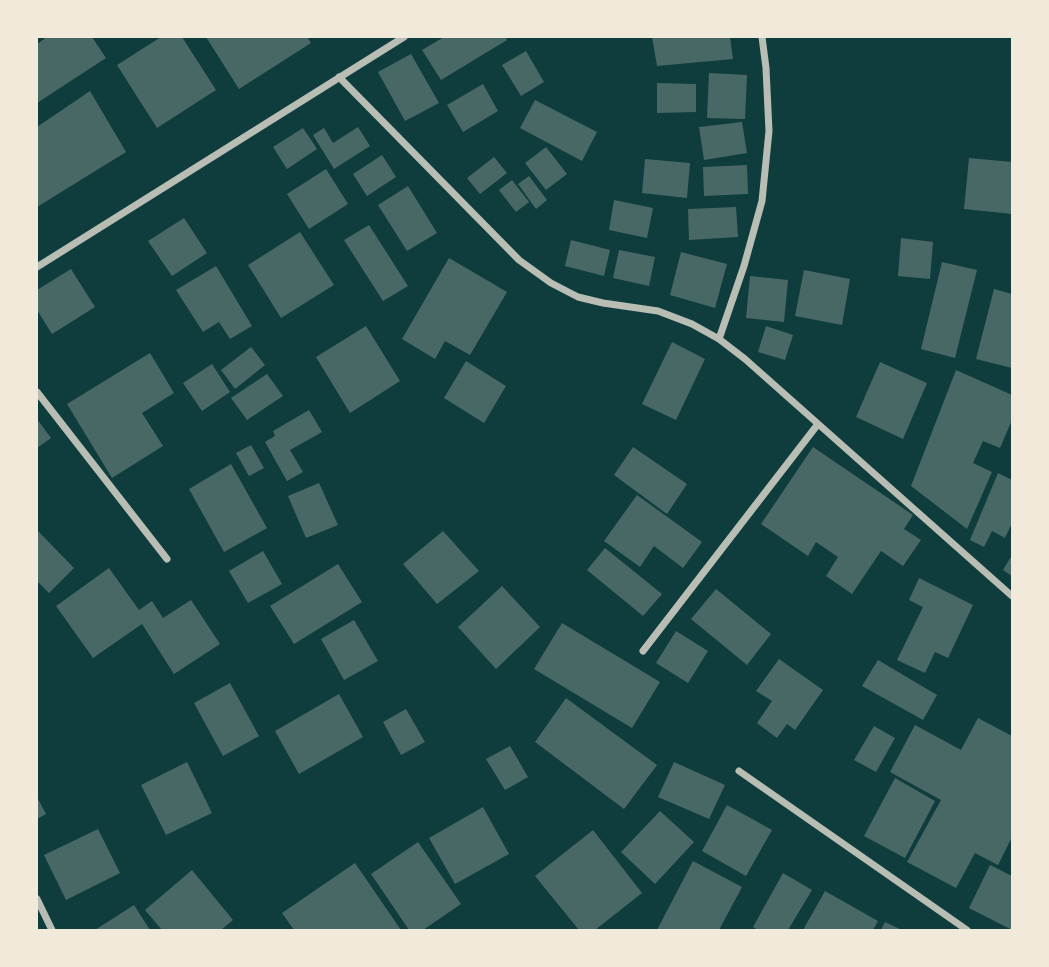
<!DOCTYPE html>
<html>
<head>
<meta charset="utf-8">
<style>
	body { margin:0 }
	#map { position:relative; width:1049px; height:967px; overflow:hidden; background:#0f3d3e; font-family:Rubik,sans-serif }
	canvas { display:block }
	.frame { position:absolute; inset:0; border:38px solid #f1e9da; pointer-events:none }
</style>
</head>
<body>
<div id="map">
<canvas width="1049" height="967"></canvas>
<div class="frame"></div>
</div>
<script>
const ctx = document.querySelector('canvas').getContext('2d');
ctx.lineJoin = 'round';
function fill(path, color) {
  ctx.fillStyle = color;
  ctx.fill(path, 'evenodd');
}
function shape(rows) {
  const path = new Path2D();
  for (const r of rows) {
    path.moveTo(r[0], r[1]);
    for (let i = 2; i < r.length; i += 2) path.lineTo(r[i], r[i + 1]);
  }
  return path;
}
function strokePath(path, color, width, dash) {
  ctx.strokeStyle = color;
  ctx.lineWidth = width;
  ctx.lineCap = dash ? 'butt' : 'round';
  ctx.setLineDash(dash || []);
  ctx.stroke(path);
}
fill(shape([
	[47,37,92,37,106,58,37,103,37,44],
	[161,37,182,37,216,90,157,128,117,65],
	[206,37,307,37,311,43,239,89],
	[444,37,505,37,507,40,441,80,422,50],
	[652,37,730,37,733,59,657,66],
	[526,51,544,82,521,96,502,65],
	[411,54,439,103,405,121,378,72],
	[709,73,747,75,745,119,707,118],
	[657,83,696,84,696,112,657,113],
	[483,84,498,111,463,132,447,105],
	[90,91,126,152,37,207,37,127],
	[535,100,597,132,582,161,520,128],
	[742,122,747,153,704,160,699,127],
	[358,127,370,146,334,169,313,135,324,128,333,143],
	[303,128,317,149,287,169,273,147],
	[546,147,567,174,546,190,525,163],
	[382,155,396,177,367,196,353,174],
	[494,157,507,173,480,194,467,178],
	[969,158,1012,162,1012,214,964,209],
	[645,159,690,163,687,198,642,193],
	[747,165,748,194,704,196,703,167],
	[326,169,348,204,309,229,287,194],
	[529,176,547,200,536,209,518,184],
	[512,180,529,202,516,212,499,190],
	[408,186,437,233,407,251,378,205],
	[614,200,653,208,647,238,609,230],
	[736,207,738,237,689,240,688,209],
	[184,218,207,253,172,276,148,241],
	[369,225,408,286,383,301,344,240],
	[300,232,334,285,281,318,248,265],
	[901,238,933,242,930,279,898,276],
	[571,240,610,250,604,276,565,266],
	[619,250,655,257,649,286,613,278],
	[681,252,727,264,715,308,670,295],
	[449,258,507,292,470,355,445,341,435,359,402,339],
	[942,262,977,270,955,358,921,349],
	[216,266,252,326,230,339,219,322,203,332,176,290],
	[71,269,95,307,52,334,37,310,37,290],
	[804,270,850,279,842,325,795,316],
	[750,276,788,280,784,322,746,318],
	[994,289,1012,294,1012,368,976,359],
	[366,326,400,381,350,413,316,357],
	[766,326,793,335,785,360,758,352],
	[672,342,705,359,676,420,642,404],
	[251,347,265,365,235,389,221,370],
	[150,353,174,393,142,413,163,446,112,478,67,404],
	[466,361,506,386,484,423,444,398],
	[880,362,927,383,903,439,856,417],
	[212,364,230,392,202,411,183,383],
	[956,370,1012,395,1012,420,1000,448,983,441,973,463,992,472,967,529,911,486],
	[267,374,283,396,247,420,231,398],
	[309,410,322,432,290,450,303,472,287,481,265,442,275,436,273,431],
	[37,419,51,438,37,448],
	[251,445,264,468,249,476,236,453],
	[633,447,687,484,667,514,614,475],
	[813,447,913,515,904,529,921,540,903,566,881,551,852,594,826,576,838,557,816,542,808,556,761,524],
	[231,464,267,528,224,552,189,489],
	[998,473,1012,480,1012,523,1005,538,992,531,984,547,970,540],
	[319,483,338,525,306,538,288,496],
	[637,495,702,542,683,568,654,546,640,567,604,541],
	[37,530,74,568,49,593,37,581],
	[443,531,479,571,437,604,403,564],
	[605,548,662,594,643,616,587,570],
	[263,551,282,584,248,603,229,571],
	[1012,555,1012,576,1003,570],
	[338,564,362,602,294,644,270,606],
	[109,568,139,610,152,601,163,618,191,600,220,644,174,674,142,624,93,658,56,606],
	[919,578,973,605,948,658,935,652,925,673,897,660,923,607,909,600],
	[502,586,540,627,496,669,458,627],
	[716,589,771,634,747,665,691,619],
	[354,620,378,661,344,680,321,639],
	[562,623,660,682,632,728,534,669],
	[676,631,708,651,688,683,656,663],
	[779,659,823,690,795,730,787,724,777,738,757,723,772,701,756,691],
	[878,660,937,695,923,720,862,686],
	[230,683,259,736,223,756,194,703],
	[339,694,363,737,299,774,275,731],
	[566,698,657,765,624,809,535,742],
	[406,709,425,742,401,755,383,722],
	[978,718,1012,736,1012,837,998,865,975,853,956,888,907,862,941,800,890,772,915,725,961,750],
	[874,726,895,738,876,772,854,760],
	[510,746,528,777,505,790,486,759],
	[187,762,212,813,166,835,141,785],
	[674,762,725,785,709,819,658,797],
	[895,778,935,801,905,858,864,836],
	[37,797,46,814,37,819],
	[727,805,772,830,746,876,702,851],
	[483,807,509,854,455,884,429,838],
	[660,811,694,842,655,884,621,852],
	[98,829,120,873,66,900,44,855],
	[593,830,642,893,595,930,579,930,535,876],
	[418,842,461,904,423,930,409,930,371,874],
	[693,861,742,887,719,930,657,930],
	[355,863,401,930,294,930,282,913],
	[990,865,1012,876,1012,930,969,908],
	[192,870,233,920,221,930,162,930,145,910],
	[783,873,812,890,788,930,758,930,753,927],
	[825,891,878,921,873,930,803,930],
	[134,905,150,930,95,930],
	[885,922,902,930,881,930]
]), '#486865');
strokePath(shape([
	[339,77,519,260,551,283,578,297,603,303,658,311,692,324,719,339,745,359,1012,596],
	[37,267,404,37],
	[719,339,744,266,762,201,769,131,766,68,762,37],
	[37,392,167,559],
	[643,651,818,424],
	[739,771,967,930],
	[37,899,52,930]
]), '#b8beb3', 7);
</script>
</body>
</html>
